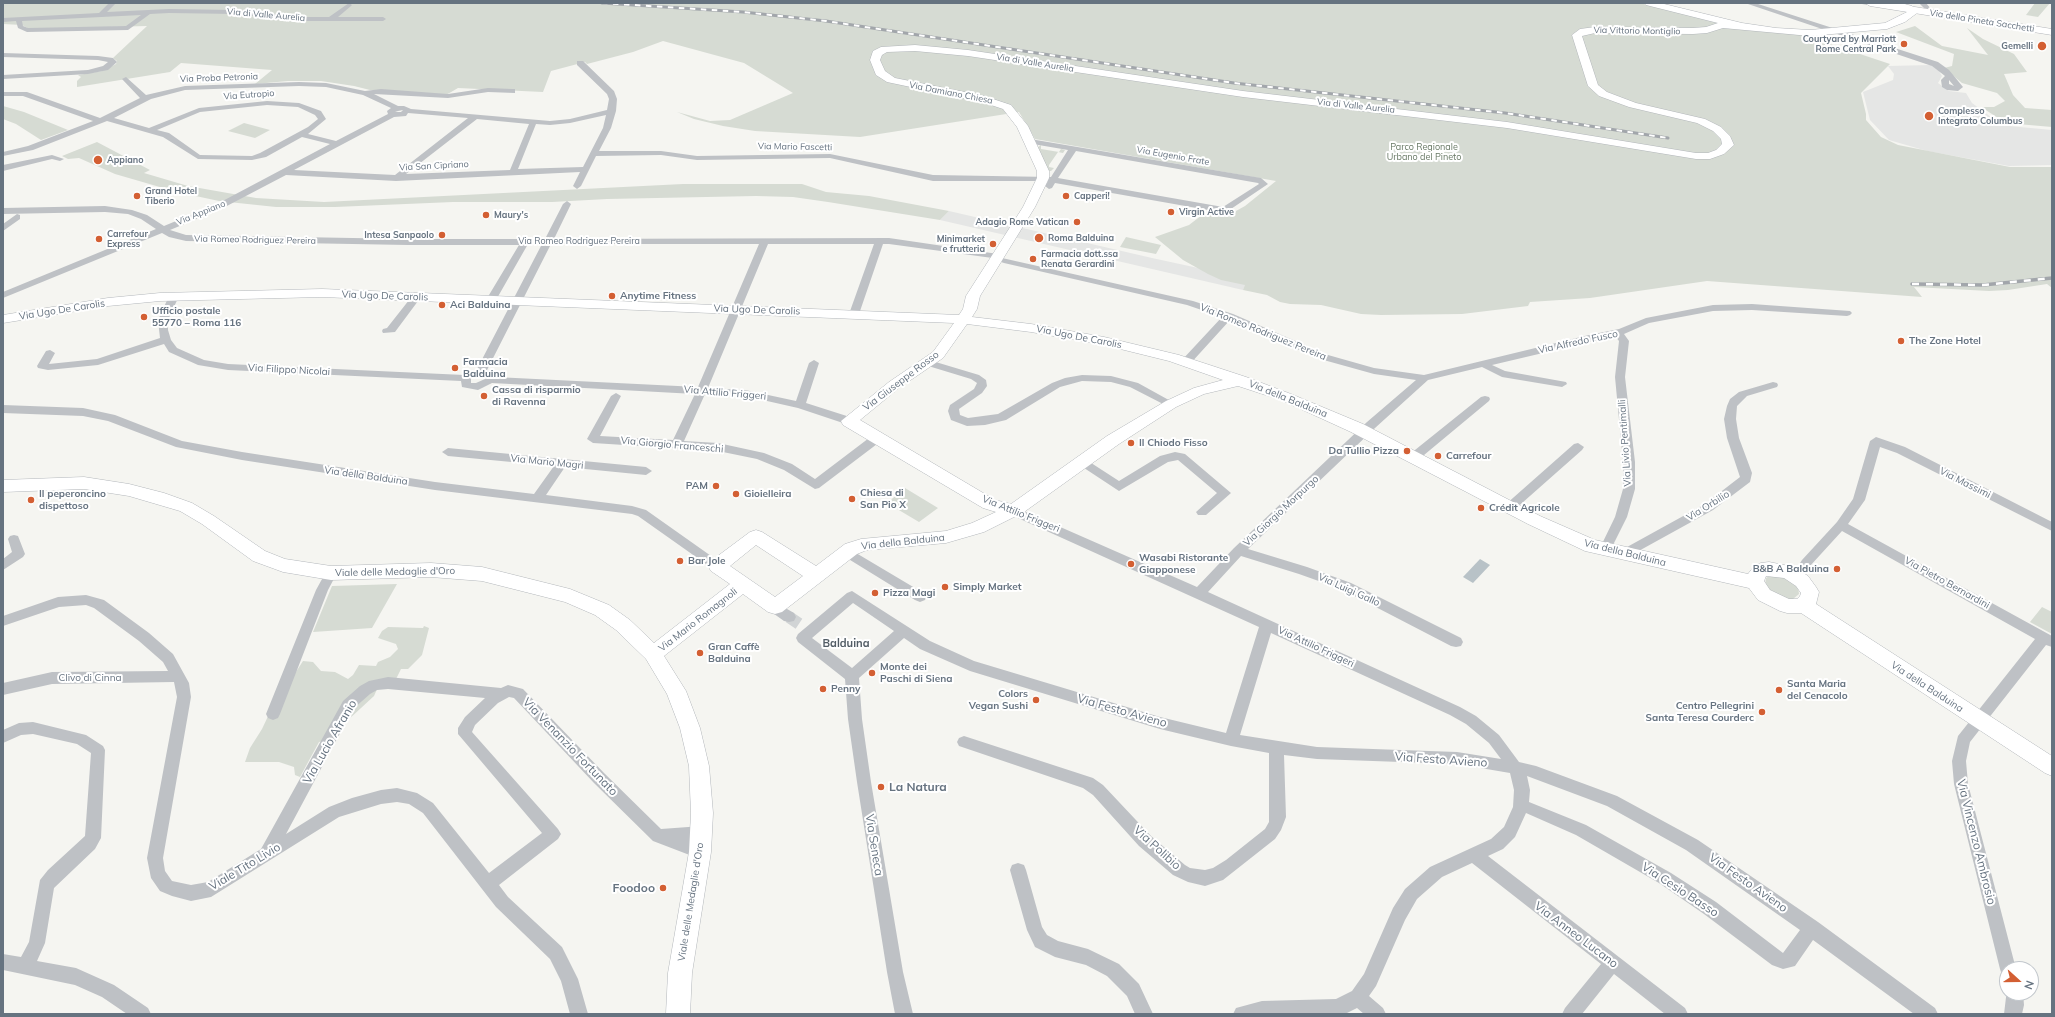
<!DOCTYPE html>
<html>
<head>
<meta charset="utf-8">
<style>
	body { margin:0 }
	#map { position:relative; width:2055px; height:1017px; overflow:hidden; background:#f5f5f1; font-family:Mulish,sans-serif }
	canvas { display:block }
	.frame { position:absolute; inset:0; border:4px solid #667380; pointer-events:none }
	.north { position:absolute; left:1999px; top:961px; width:40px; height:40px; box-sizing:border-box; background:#fff; border:1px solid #c2c7cc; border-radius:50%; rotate:111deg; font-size:11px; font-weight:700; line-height:16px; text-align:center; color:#667380 }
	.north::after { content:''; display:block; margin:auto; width:14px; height:18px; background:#d35f33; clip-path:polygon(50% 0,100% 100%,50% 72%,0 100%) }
</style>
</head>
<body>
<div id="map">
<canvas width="2055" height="1017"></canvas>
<div class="frame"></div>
<div class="north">N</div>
</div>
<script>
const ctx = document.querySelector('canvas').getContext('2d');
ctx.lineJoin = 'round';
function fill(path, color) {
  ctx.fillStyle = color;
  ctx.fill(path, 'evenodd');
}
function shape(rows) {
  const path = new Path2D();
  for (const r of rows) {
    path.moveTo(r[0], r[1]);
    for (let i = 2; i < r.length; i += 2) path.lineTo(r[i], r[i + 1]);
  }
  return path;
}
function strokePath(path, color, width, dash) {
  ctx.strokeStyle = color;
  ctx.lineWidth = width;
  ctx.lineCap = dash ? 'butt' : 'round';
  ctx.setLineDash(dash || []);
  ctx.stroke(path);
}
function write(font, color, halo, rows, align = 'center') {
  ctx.font = font + ' Mulish,sans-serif';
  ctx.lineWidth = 4;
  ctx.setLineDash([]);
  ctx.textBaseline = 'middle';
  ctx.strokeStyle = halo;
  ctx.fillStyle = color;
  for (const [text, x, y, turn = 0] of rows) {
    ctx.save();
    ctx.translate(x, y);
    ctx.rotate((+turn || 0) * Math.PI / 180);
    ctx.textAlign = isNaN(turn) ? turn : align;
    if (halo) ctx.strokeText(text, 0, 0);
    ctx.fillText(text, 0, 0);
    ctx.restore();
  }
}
fill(shape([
	[1931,65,1939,71,1942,76,1938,83,1949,91,1966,93,1972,103,1999,123,2009,126,2052,130,2052,165,2009,166,1927,151,1889,140,1870,120,1863,92,1893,80,1894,74,1888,66],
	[949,211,1152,258,1249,279,1243,290,940,220]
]), '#e5e6e5');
fill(shape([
	[3,3,1640,3,1734,27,1803,35,1890,64,1861,93,1866,114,1866,120,1881,137,1898,145,2010,167,2052,167,2052,288,2047,284,2008,290,1989,291,1914,287,1922,297,1707,281,1590,298,1530,302,1528,306,1462,314,1381,315,1361,314,1321,305,1290,304,1280,302,1267,295,1243,290,1245,285,1221,280,1208,274,1183,260,1155,237,1189,225,1206,212,1234,214,1236,211,1245,206,1276,181,1035,139,1019,112,860,137,755,131,723,126,694,119,677,112,710,121,730,120,793,93,744,63,663,41,633,52,587,64,585,62,551,71,543,92,458,88,446,95,370,90,354,86,321,81,288,81,255,84,272,70,181,63,170,72,77,87,77,81,81,77,78,75,102,71,116,64,117,61,113,58,147,26,29,29,22,25,3,24],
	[2035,3,2050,3,2038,17,2026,15],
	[1915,26,1942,46,1988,55,1967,28,1983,39,2014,54,2027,72,2004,74,2013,95,2025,108,2052,110,2052,127,2006,123,1981,107,1994,107,2005,101,1997,93,1962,83,1944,68,1952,66,1954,54,1896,32],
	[3,106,24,112,68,130,41,140,16,124,3,119],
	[244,123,270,130,255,138,228,131],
	[97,142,150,170,144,173,188,186,256,198,324,202,683,184,802,184,826,192,869,196,949,211,940,220,828,202,793,197,756,196,607,199,552,202,453,202,335,207,276,207,219,201,177,192,115,174,79,158,68,159,62,156],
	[1041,145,1041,149,1059,152,1061,149,1065,150,1063,153,1058,152,1049,165,1049,167,1054,168,1051,171,1048,171,1038,147],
	[1126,237,1161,245,1156,254,1120,247],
	[905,488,938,508,919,522,887,503],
	[1769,576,1784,577,1798,587,1799,594,1793,599,1788,599,1771,593,1765,585,1766,578],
	[397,584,372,628,313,632,332,586],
	[2042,607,2052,612,2052,634,2030,622],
	[424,626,429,628,422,655,408,669,401,669,395,681,378,687,374,696,348,720,337,738,319,742,300,777,295,775,294,767,279,762,245,762,250,748,262,729,270,712,303,661,313,662,321,671,335,672,348,679,353,675,359,665,376,666,378,662,390,657,398,649,396,644,378,638,382,631,388,627,423,628]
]), '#d6dbd3');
fill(shape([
	[1480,559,1490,565,1473,583,1463,577]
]), '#b8c2c7');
strokePath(shape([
	[789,617,804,627]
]), '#d1d4d5', 12, [12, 6]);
const secondary = shape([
	[1644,3,1660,3,1742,23,1776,28,1810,30,1885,23,1907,12,1905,10,1885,3,1901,3,1912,6,1917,13,1905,22,1887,29,1810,36,1723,28,1707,33,1693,34,1595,33,1582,36,1598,85,1607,92,1636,103,1705,119,1721,127,1730,136,1734,145,1724,154,1710,159,1696,159,1507,128,1243,97,968,56,915,51,887,52,882,55,880,60,885,71,895,78,984,96,1011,105,1028,126,1049,171,1049,178,1035,207,980,296,977,309,972,317,1031,324,1104,337,1179,355,1246,377,1291,394,1363,424,1540,516,1595,540,1748,574,1755,565,1761,563,1769,562,1794,567,1808,576,1816,587,1819,592,1816,604,2052,756,2052,776,2045,773,1801,613,1787,613,1780,611,1758,600,1749,588,1585,551,1528,524,1351,432,1281,400,1238,386,1204,394,1176,407,1119,444,1024,512,984,532,946,543,867,550,857,554,782,612,775,614,768,612,743,594,664,656,686,691,700,728,709,766,713,813,711,852,692,973,690,1014,666,1014,668,973,689,852,691,813,689,766,680,728,667,694,646,659,616,630,595,615,565,602,482,581,431,577,331,580,283,572,253,561,202,524,180,511,129,496,84,489,3,492,3,480,84,477,129,484,164,493,192,503,214,516,265,551,285,559,331,566,431,563,482,567,570,589,609,605,630,620,654,643,730,584,711,571,708,566,711,561,750,532,756,530,762,532,816,566,845,544,861,539,946,531,972,523,996,512,983,508,843,425,841,421,889,382,933,352,954,323,322,297,160,301,108,306,3,323,3,315,108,298,160,293,322,289,959,315,963,309,966,296,1023,207,1037,178,1037,171,1017,127,1003,109,982,102,887,82,876,75,870,60,873,51,881,47,915,45,968,50,1243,91,1507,122,1696,153,1708,153,1716,150,1722,144,1721,139,1713,131,1697,123,1629,107,1599,96,1588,86,1572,35,1580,29,1595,27,1693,28,1706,27,1718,23,1646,5,1644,3],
	[967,324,1031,332,1104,345,1169,361,1223,380,1194,388,1166,401,1107,436,1011,504,995,500,860,420,899,388,943,358,967,324],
	[756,545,803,576,775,597,730,566,756,545],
	[1766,576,1784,578,1796,586,1801,593,1800,596,1797,599,1789,599,1770,590,1764,581,1766,576]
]);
const primary = shape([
	[1865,3,1890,3,2052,29,2052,35,1870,6,1865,3]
]);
strokePath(secondary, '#b3b7bb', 1);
strokePath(primary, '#b2b5b9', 1);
fill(shape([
	[109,3,116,3,107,12,169,9,235,10,305,17,329,17,349,3,352,5,351,6,338,17,383,17,386,19,383,21,305,21,235,14,169,13,150,14,128,30,27,32,18,28,16,21,3,22,3,18,99,13,109,3],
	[141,15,126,26,28,28,23,26,22,21,141,15],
	[1745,3,1755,3,1938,62,1949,70,1963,87,1958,91,1947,90,1942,87,1941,80,1945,76,1932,66,1745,3],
	[1949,80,1954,86,1949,84,1949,80],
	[1856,3,1880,3,1883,5,1880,7,1856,3],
	[1919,3,1926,3,1931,9,1926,10,1919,3],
	[3,53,98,56,113,58,117,62,108,70,88,74,3,79,3,75,88,70,103,66,108,62,98,60,3,57,3,53],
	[577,61,583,61,614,91,617,99,616,111,611,128,599,151,661,151,697,156,830,154,933,175,1051,177,1068,150,1027,143,1026,141,1030,139,1261,178,1268,184,1225,213,1055,183,1052,188,1049,189,1045,186,1048,181,933,181,830,158,697,160,661,155,596,156,581,186,577,189,573,186,580,172,396,181,286,175,223,208,170,230,186,235,408,239,545,239,563,204,567,201,571,204,554,239,889,238,998,254,1001,255,1002,258,1193,301,1233,314,1328,355,1374,368,1424,375,1589,335,1619,329,1646,318,1713,305,1752,304,1850,311,1852,313,1850,315,1847,316,1752,310,1713,311,1649,323,1624,334,1629,341,1625,377,1635,462,1635,489,1627,517,1609,553,1601,553,1599,550,1615,517,1623,489,1623,462,1615,377,1619,341,1615,336,1492,365,1505,371,1566,382,1567,384,1562,387,1502,377,1482,367,1428,380,1375,428,1248,549,1307,567,1351,583,1461,638,1463,642,1461,646,1456,647,1451,646,1341,589,1299,574,1241,556,1208,592,1460,707,1476,716,1499,735,1519,762,1536,766,1617,796,1698,840,1818,922,1935,1008,1938,1014,1914,1014,1813,940,1795,966,1783,969,1772,965,1704,914,1659,883,1576,835,1526,813,1515,837,1503,849,1488,856,1685,1008,1688,1014,1665,1014,1614,974,1582,1014,1562,1014,1565,1008,1601,964,1472,863,1442,877,1417,899,1405,920,1376,986,1369,996,1383,1008,1386,1014,1364,1014,1357,1008,1345,1014,1233,1014,1236,1008,1262,1001,1336,999,1352,991,1364,974,1393,908,1405,889,1430,867,1491,839,1504,827,1513,807,1514,790,1510,773,1457,764,1317,759,1284,755,1286,817,1281,830,1275,839,1223,880,1205,886,1188,882,1173,875,1139,846,1093,795,1083,788,959,746,957,742,959,738,964,736,1093,778,1103,785,1151,836,1185,865,1190,868,1205,870,1213,868,1226,860,1265,829,1269,822,1269,753,1231,746,1160,729,970,671,920,649,904,638,859,678,862,719,871,782,903,972,913,1014,895,1014,887,972,857,782,848,719,845,679,798,642,796,638,798,634,847,593,852,591,930,641,974,661,1160,717,1226,733,1259,627,1009,514,1007,511,1009,508,1013,507,1017,508,1197,587,1234,548,1367,422,1416,380,1374,374,1320,359,1230,320,1190,364,1182,364,1181,362,1182,360,1222,317,1187,305,1004,263,1001,262,1000,259,889,244,883,244,859,314,854,317,849,314,874,244,768,244,708,388,745,390,796,401,809,363,814,360,819,363,806,403,853,418,855,421,849,425,798,408,745,396,705,394,684,441,718,443,764,453,792,464,815,479,873,435,881,435,883,438,881,441,819,488,815,489,784,470,757,459,718,451,593,443,587,439,611,396,616,393,621,396,600,436,673,440,695,394,492,383,478,390,462,387,461,381,228,370,198,365,169,352,164,344,98,365,48,370,38,368,37,366,46,351,50,350,55,353,49,364,97,359,160,338,158,320,169,296,174,293,179,296,168,320,168,330,171,340,177,348,204,360,228,364,464,375,477,369,542,244,528,244,496,300,491,303,486,300,519,245,408,245,186,241,169,237,162,233,3,298,3,292,156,229,141,219,128,214,105,212,3,214,3,208,105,206,132,210,147,215,164,226,217,204,330,144,302,137,266,157,252,160,198,159,163,137,107,121,33,150,3,156,3,152,28,146,93,121,23,96,3,96,3,92,27,92,100,118,140,98,122,79,126,77,146,95,185,86,299,82,326,83,365,91,381,89,448,94,488,88,512,89,515,89,515,93,488,92,448,98,374,94,398,106,404,106,411,109,550,121,570,119,607,110,609,99,607,94,577,65,577,61],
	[299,86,326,87,363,95,391,108,387,111,388,114,336,141,308,134,326,119,321,111,299,103,267,101,199,108,149,128,114,118,151,99,185,90,299,86],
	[267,105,298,107,315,115,318,119,308,127,260,153,252,156,200,155,169,133,157,130,200,112,267,105],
	[403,110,401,112,395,112,398,111,403,110],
	[408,113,468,118,395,175,294,170,394,117,406,116,408,113],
	[606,115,603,128,583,167,518,169,536,124,550,125,570,123,606,115],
	[477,119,529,124,510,170,406,174,477,119],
	[1076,151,1258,183,1259,184,1223,207,1058,178,1076,151],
	[551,244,759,244,698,387,495,377,492,371,487,370,551,244],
	[479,375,485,376,485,379,476,383,471,383,471,379,479,375],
	[853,603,894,631,852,668,812,638,853,603],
	[1271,633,1450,715,1466,724,1489,743,1501,759,1457,752,1317,747,1240,735,1271,633],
	[1527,776,1607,806,1686,850,1800,930,1783,953,1716,902,1671,873,1586,825,1529,802,1530,790,1527,776],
	[52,155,64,159,60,161,52,159,3,171,3,165,52,155],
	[17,214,20,215,20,219,3,231,3,224,17,214],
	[416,294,421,297,395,332,383,333,382,331,383,329,387,328,413,295,416,294],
	[929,360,979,375,986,380,987,386,982,393,959,409,960,415,968,418,998,414,1052,383,1065,378,1082,375,1111,376,1138,383,1176,404,1171,407,1167,406,1130,387,1111,382,1082,381,1060,387,1006,420,985,425,967,426,951,420,948,411,950,405,974,389,977,383,971,379,925,365,924,363,929,360],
	[1773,382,1777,383,1778,385,1777,387,1747,396,1737,406,1736,419,1739,438,1752,473,1750,482,1713,510,1626,558,1618,558,1616,555,1618,552,1705,504,1740,477,1727,438,1724,419,1727,406,1730,399,1739,392,1773,382],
	[1485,396,1489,397,1490,399,1489,401,1418,460,1410,460,1408,457,1410,454,1481,397,1485,396],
	[3,405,83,408,115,415,182,441,242,452,435,482,534,494,554,466,448,456,442,452,448,448,646,467,652,471,646,475,565,467,546,495,632,506,646,510,721,563,723,566,721,569,717,571,713,569,638,516,632,514,435,490,242,460,176,447,108,421,83,416,3,413,3,405],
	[1876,437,1905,447,2052,522,2052,531,1897,453,1880,447,1865,500,1848,524,2052,636,2052,647,2046,645,1970,742,1966,761,1968,784,2016,969,2007,969,2007,977,2002,975,2000,969,1954,784,1952,761,1958,736,2035,639,1842,531,1810,566,1802,580,1792,580,1791,577,1802,560,1837,522,1853,499,1870,441,1876,437],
	[1578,443,1584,447,1582,450,1513,511,1505,511,1503,508,1505,505,1574,444,1578,443],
	[1175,452,1185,454,1231,493,1206,515,1198,515,1196,512,1217,493,1178,460,1168,462,1119,491,1075,462,1077,459,1085,459,1119,481,1160,456,1175,452],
	[14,535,18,536,25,554,23,557,3,570,3,559,12,552,8,539,10,536,14,535],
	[846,547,925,594,926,597,925,600,920,602,915,600,842,555,840,552,842,549,846,547],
	[331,568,335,570,337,573,328,590,280,714,278,718,273,720,268,718,266,714,316,590,327,570,331,568],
	[86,595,104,600,149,633,173,654,189,683,191,697,163,858,165,871,172,881,191,885,208,882,261,849,343,701,360,686,369,681,388,677,501,688,508,685,523,689,604,773,661,829,702,826,707,828,710,833,707,838,690,841,706,847,708,852,706,857,700,859,653,841,594,783,514,698,509,697,498,703,475,725,472,732,558,829,561,834,558,839,499,885,508,897,562,947,578,979,588,1014,570,1014,561,981,550,959,496,907,423,813,409,804,397,802,381,804,339,817,211,897,191,901,172,896,160,891,151,878,147,858,177,697,174,682,52,684,3,695,3,683,52,672,168,671,163,662,139,641,94,608,86,605,59,607,3,626,3,616,58,597,86,595],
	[388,689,485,698,465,717,458,728,458,734,542,833,489,873,433,803,417,793,397,788,381,790,352,798,329,807,286,834,353,709,370,694,377,690,388,689],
	[775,602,794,613,796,617,794,621,789,622,784,621,770,611,768,607,770,603,775,602],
	[33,722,86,735,103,746,105,750,101,838,95,849,54,888,45,943,37,961,76,968,114,985,148,1008,151,1014,127,1014,102,997,75,985,3,970,3,954,21,957,29,942,40,880,48,870,85,836,91,753,77,744,33,734,21,735,3,743,3,730,19,723,33,722],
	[1018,863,1024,865,1026,870,1042,927,1047,935,1058,941,1088,949,1119,964,1139,984,1153,1014,1135,1014,1127,996,1107,976,1086,965,1055,957,1035,947,1027,930,1010,870,1012,865,1018,863],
	[2007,989,2007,993,2023,993,2024,1005,2022,1014,2004,1014,2007,989]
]), '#bec1c5');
fill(secondary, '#fff');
fill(primary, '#fff');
const railFar1 = shape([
	[602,3,743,12,826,21,1234,83,1505,113,1668,138]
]);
const rail = shape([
	[1912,284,1983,285,2052,278]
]);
strokePath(railFar1, '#a2a6ab', 3);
strokePath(rail, '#a2a6ab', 3.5);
strokePath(railFar1, '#fff', 2, [5.5]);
strokePath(rail, '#fff', 2.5, [7]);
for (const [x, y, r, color] of [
	[1904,44,4,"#d35f33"],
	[2042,46,5,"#d35f33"],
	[1929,116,5,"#d35f33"],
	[98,160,5,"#d35f33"],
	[137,196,4,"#d35f33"],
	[1066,196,4,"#d35f33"],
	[1171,212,4,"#d35f33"],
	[486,215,4,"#d35f33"],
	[1077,222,4,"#d35f33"],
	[442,235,4,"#d35f33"],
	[1039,238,5,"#d35f33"],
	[99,239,4,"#d35f33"],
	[993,244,4,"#d35f33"],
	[1033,259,4,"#d35f33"],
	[612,296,4,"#d35f33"],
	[442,305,4,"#d35f33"],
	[144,317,4,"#d35f33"],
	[1901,341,4,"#d35f33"],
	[455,368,4,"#d35f33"],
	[484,396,4,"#d35f33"],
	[1131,443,4,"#d35f33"],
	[1407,451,4,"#d35f33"],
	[1438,456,4,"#d35f33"],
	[716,486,4,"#d35f33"],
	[736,494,4,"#d35f33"],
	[852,499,4,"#d35f33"],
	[31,500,4,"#d35f33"],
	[1481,508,4,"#d35f33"],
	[680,561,4,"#d35f33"],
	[1131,564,4,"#d35f33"],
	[1837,569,4,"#d35f33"],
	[945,587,4,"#d35f33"],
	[875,593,4,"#d35f33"],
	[700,653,4,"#d35f33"],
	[872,673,4,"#d35f33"],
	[823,689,4,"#d35f33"],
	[1779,690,4,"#d35f33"],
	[1036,700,4,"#d35f33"],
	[1762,712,4,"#d35f33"],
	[881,787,4,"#d35f33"],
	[663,888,4,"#d35f33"]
]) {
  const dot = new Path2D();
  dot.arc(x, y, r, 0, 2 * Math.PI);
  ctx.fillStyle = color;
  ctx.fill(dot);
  strokePath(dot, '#fff', 1.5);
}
write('9px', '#667380', '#fff', [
	["Via di Valle Aurelia",266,15,5],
	["Via della Pineta Sacchetti",1982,21,9],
	["Via Vittorio Montiglio",1637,31,1],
	["Via di Valle Aurelia",1035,63,9],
	["Via Proba Petronia",219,78,-2],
	["Via Damiano Chiesa",951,93,11],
	["Via Eutropio",249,95,-4],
	["Via di Valle Aurelia",1356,106,6],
	["Via Mario Fascetti",795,147,1],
	["Via Eugenio Frate",1173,156,10],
	["Via San Cipriano",434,166,-3],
	["Via Appiano",201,213,-22],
	["Via Romeo Rodriguez Pereira",255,240,1],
	["Via Romeo Rodriguez Pereira",579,241]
]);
write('bold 9px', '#667380', '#fff', [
	["Courtyard by Marriott",1896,39,"right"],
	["Rome Central Park",1896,49,"right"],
	["Gemelli",2033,46,"right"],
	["Complesso",1938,111],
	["Integrato Columbus",1938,121],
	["Appiano",107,160],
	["Grand Hotel",145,191],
	["Tiberio",145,201],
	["Capperi!",1074,196],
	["Virgin Active",1179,212],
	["Maury's",494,215],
	["Adagio Rome Vatican",1069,222,"right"],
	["Carrefour",107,234],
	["Express",107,244],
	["Intesa Sanpaolo",434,235,"right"],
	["Roma Balduina",1048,238],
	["Minimarket",985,239,"right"],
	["e frutteria",985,249,"right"],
	["Farmacia dott.ssa",1041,254],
	["Renata Gerardini",1041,264]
], 'left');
write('9px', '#677864', '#fff', [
	["Parco Regionale",1424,147],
	["Urbano del Pineto",1424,157]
]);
write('10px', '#667380', '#fff', [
	["Via Ugo De Carolis",385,296,2],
	["Via Ugo De Carolis",62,310,-9],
	["Via Ugo De Carolis",757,310,2],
	["Via Romeo Rodriguez Pereira",1263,332,22],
	["Via Ugo De Carolis",1079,337,11],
	["Via Alfredo Fusco",1578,342,-12],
	["Via Filippo Nicolai",289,370,3],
	["Via Giuseppe Rosso",901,381,-37],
	["Via Attilio Friggeri",725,393,5],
	["Via della Balduina",1288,399,22],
	["Via Livio Pentimalli",1625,443,-94],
	["Via Giorgio Franceschi",672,445,5],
	["Via Mario Magri",547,462,6],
	["Via della Balduina",366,476,8],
	["Via Massimi",1965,483,27],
	["Via Orbilio",1708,506,-32],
	["Via Giorgio Morpurgo",1281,511,-43],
	["Via Attilio Friggeri",1021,514,22],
	["Via della Balduina",903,542,-6],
	["Via della Balduina",1625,553,14],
	["Viale delle Medaglie d'Oro",395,572,-1],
	["Via Pietro Bernardini",1947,583,29],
	["Via Luigi Gallo",1349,590,24],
	["Via Mario Romagnoli",698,620,-38],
	["Via Attilio Friggeri",1316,647,25],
	["Clivo di Cinna",90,678],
	["Via della Balduina",1927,687,33],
	["Viale delle Medaglie d'Oro",691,902,-81]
]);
write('bold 10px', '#667380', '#fff', [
	["Anytime Fitness",620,296],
	["Aci Balduina",450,305],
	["Ufficio postale",152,311],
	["55770 – Roma 116",152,323],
	["The Zone Hotel",1909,341],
	["Farmacia",463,362],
	["Balduina",463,374],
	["Cassa di risparmio",492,390],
	["di Ravenna",492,402],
	["Il Chiodo Fisso",1139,443],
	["Da Tullio Pizza",1399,451,"right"],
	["Carrefour",1446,456],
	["PAM",708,486,"right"],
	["Chiesa di",860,493],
	["San Pio X",860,505],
	["Il peperoncino",39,494],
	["dispettoso",39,506],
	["Gioielleira",744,494],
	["Crédit Agricole",1489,508],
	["Wasabi Ristorante",1139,558],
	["Giapponese",1139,570],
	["Bar Jole",688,561],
	["B&B A Balduina",1829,569,"right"],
	["Simply Market",953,587],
	["Pizza Magi",883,593],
	["Gran Caffè",708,647],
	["Balduina",708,659],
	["Monte dei",880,667],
	["Paschi di Siena",880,679],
	["Santa Maria",1787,684],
	["del Cenacolo",1787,696],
	["Penny",831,689],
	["Colors",1028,694,"right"],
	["Vegan Sushi",1028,706,"right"],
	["Centro Pellegrini",1754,706,"right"],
	["Santa Teresa Courderc",1754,718,"right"]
], 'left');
write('bold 11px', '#535d66', '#fff', [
	["Balduina",846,644]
]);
write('12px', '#667380', '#fff', [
	["Via Festo Avieno",1122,711,16],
	["Via Lucio Afranio",330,742,-60],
	["Via Venanzio Fortunato",570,747,46],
	["Via Festo Avieno",1441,760,4],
	["Via Vincenzo Ambrosio",1976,842,76],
	["Via Seneca",874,845,81],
	["Via Polibio",1157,848,42],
	["Viale Tito Livio",245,867,-31],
	["Via Festo Avieno",1748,883,35],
	["Via Cesio Basso",1680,890,33],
	["Via Anneo Lucano",1576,935,37]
]);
write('bold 12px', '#667380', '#fff', [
	["La Natura",889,787],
	["Foodoo",655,888,"right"]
], 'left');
</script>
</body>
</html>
